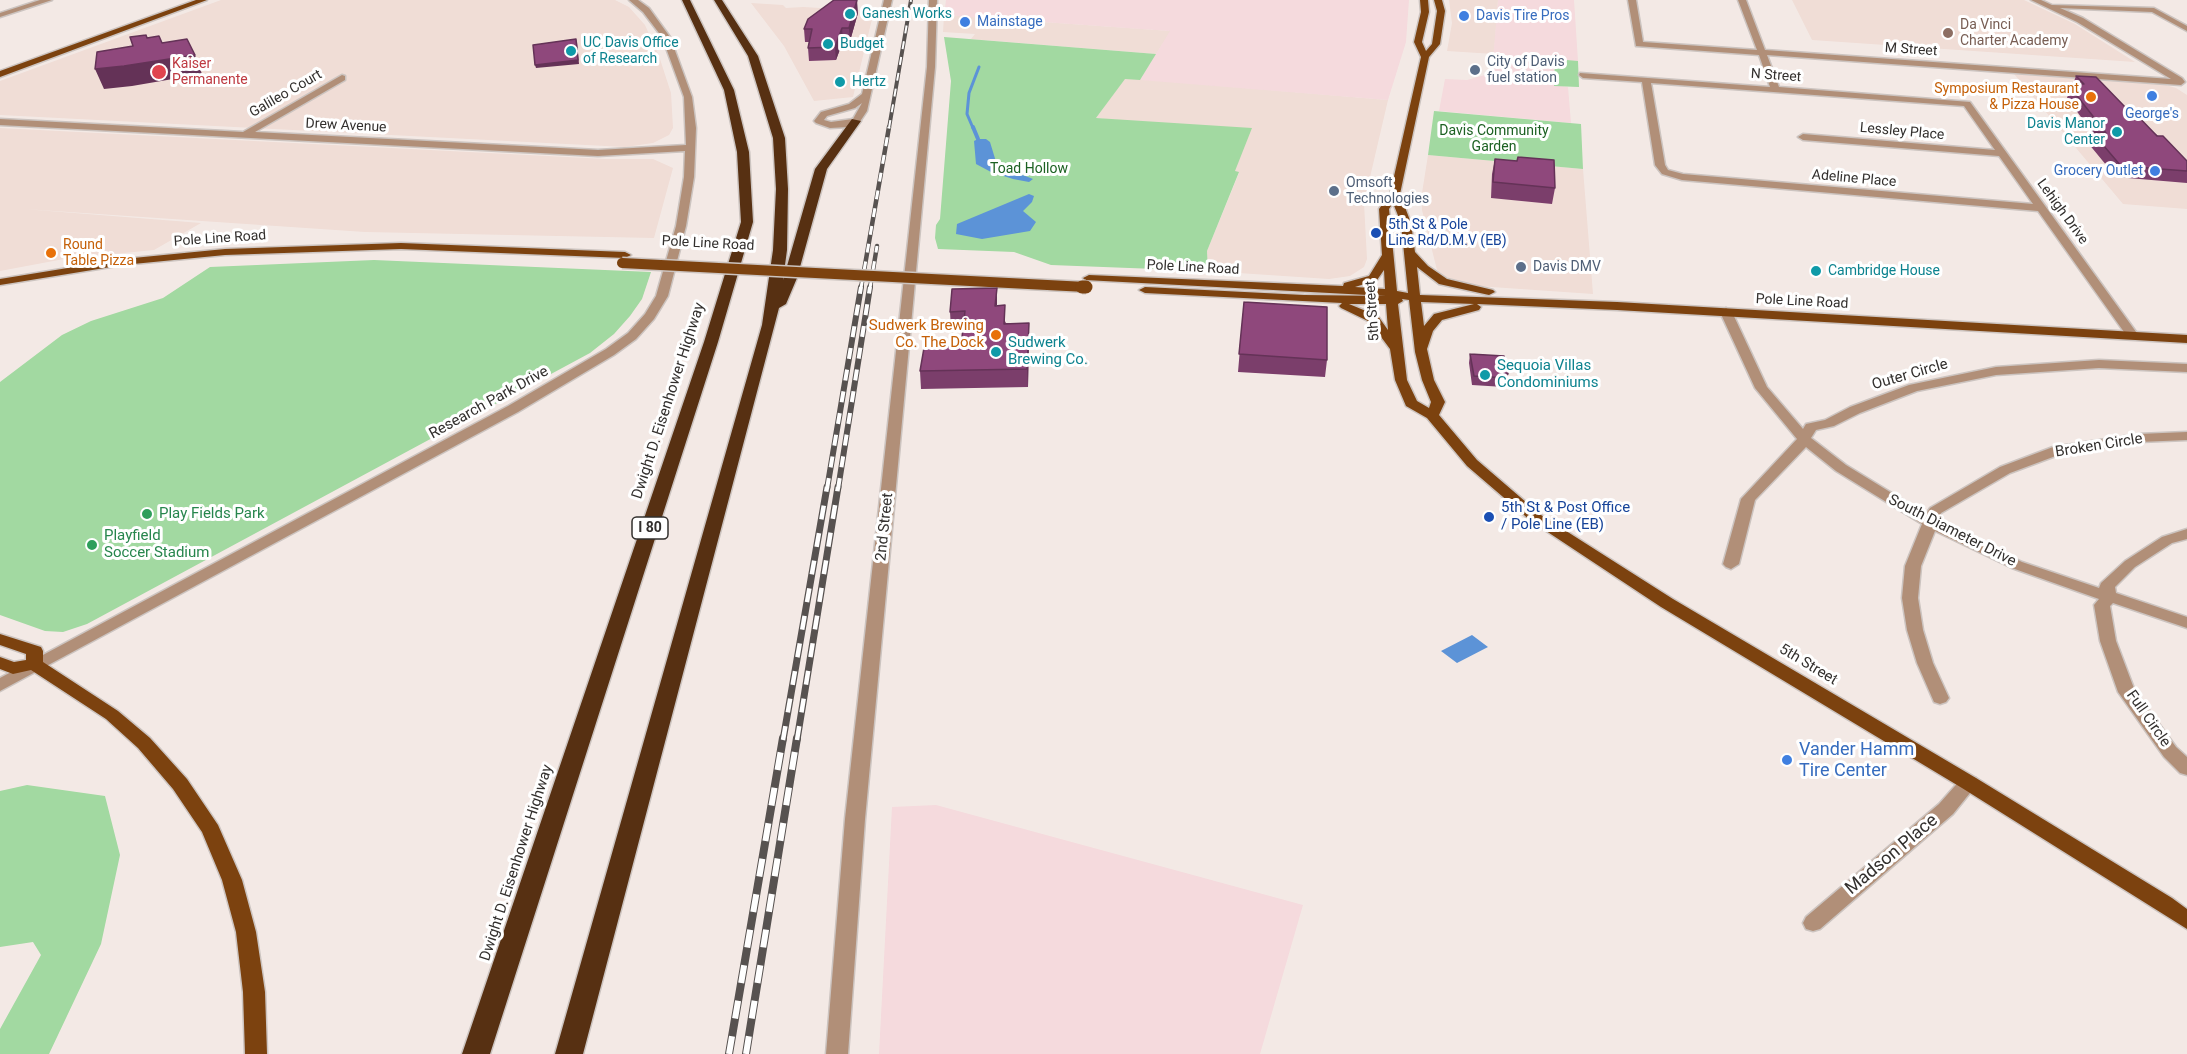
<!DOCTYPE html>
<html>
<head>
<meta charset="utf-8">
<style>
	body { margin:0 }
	canvas { display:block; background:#f3e9e5 }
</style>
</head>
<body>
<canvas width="2187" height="1054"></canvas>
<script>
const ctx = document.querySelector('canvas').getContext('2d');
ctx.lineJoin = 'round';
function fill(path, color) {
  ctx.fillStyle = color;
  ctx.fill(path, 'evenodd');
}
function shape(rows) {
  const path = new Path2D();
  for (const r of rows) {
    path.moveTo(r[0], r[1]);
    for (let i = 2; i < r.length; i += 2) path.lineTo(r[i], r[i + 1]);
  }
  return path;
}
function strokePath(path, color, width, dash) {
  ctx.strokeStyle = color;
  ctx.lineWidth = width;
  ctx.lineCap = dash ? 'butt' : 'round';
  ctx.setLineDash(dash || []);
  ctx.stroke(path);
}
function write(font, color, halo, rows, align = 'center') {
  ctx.font = font + ' Roboto,sans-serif';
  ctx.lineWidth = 6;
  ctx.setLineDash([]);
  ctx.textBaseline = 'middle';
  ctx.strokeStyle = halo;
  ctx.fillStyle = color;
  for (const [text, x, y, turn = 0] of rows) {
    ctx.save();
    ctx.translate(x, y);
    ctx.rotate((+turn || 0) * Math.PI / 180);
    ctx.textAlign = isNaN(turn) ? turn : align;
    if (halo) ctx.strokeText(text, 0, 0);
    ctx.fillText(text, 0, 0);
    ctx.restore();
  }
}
fill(shape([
	[221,0,615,0,629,7,645,25,659,56,671,93,673,128,669,135,653,143,625,147,0,115,0,81],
	[1449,0,1498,0,1494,54,1447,51,1452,23],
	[1792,0,2024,0,2075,24,2135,62,1812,40],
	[751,3,783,5,786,8,803,7,874,11,853,97,814,101,784,46],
	[944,15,1171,31,1156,54,971,39,975,34,943,32],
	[2014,74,2162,84,2176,88,2187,95,2187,209,2123,204],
	[1125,78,1388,100,1364,203,1367,259,1364,267,1350,276,1329,279,1208,271,1207,251,1239,173,1235,172,1183,126,1096,118],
	[0,128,606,159,653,159,673,168,654,238,365,232,24,209,201,223,154,250,64,259,0,271],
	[1428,155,1583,169,1593,294,1477,286,1446,277,1437,270,1422,210,1422,193]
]), '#f0ddd6');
fill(shape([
	[946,0,1409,0,1406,42,1388,100,1140,80,1170,31,944,15],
	[1498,0,1574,0,1578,61,1555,60,1554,85,1568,87,1571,123,1439,111,1445,79,1467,80,1492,73],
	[936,805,1303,905,1260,1054,879,1054,892,807]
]), '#f5dadd');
fill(shape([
	[944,37,1156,54,1140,80,1125,79,1096,118,1252,128,1235,171,1239,172,1207,251,1208,271,1051,265,1014,252,938,249,935,238,936,225,940,219,951,81],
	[1555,59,1578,61,1579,87,1554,86],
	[1434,111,1581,124,1583,169,1428,155],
	[374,260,651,272,642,299,630,316,614,334,590,353,87,624,63,632,45,631,0,615,0,382,62,335,91,321,163,298,210,267],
	[27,785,105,796,120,855,101,944,49,1054,0,1054,0,1029,41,955,33,942,0,947,0,791]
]), '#a2d9a1');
fill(shape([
	[978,139,986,139,990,142,997,165,1033,179,1029,182,1013,179,991,172,976,164,974,141],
	[1029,194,1034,196,1032,202,1023,211,1036,222,1030,231,982,239,956,234,957,224],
	[1472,635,1488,647,1457,663,1441,651]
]), '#5c93d7');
strokePath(shape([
	[973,128,967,114,969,93,979,67]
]), '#5c93d7', 3);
strokePath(shape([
	[973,127,978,139]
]), '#5c93d7', 4);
const minor = shape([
	[40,0,52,0,0,17,0,13,40,0],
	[629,0,638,0,649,8,670,37,692,97,696,128,694,177,686,226,668,296,654,319,636,339,614,355,518,412,0,691,0,678,508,406,606,349,628,333,645,314,656,296,676,226,684,177,685,151,598,156,0,125,0,119,243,132,342,75,345,76,345,80,255,132,598,150,686,145,684,97,662,37,643,12,629,0],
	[884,0,892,0,867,111,859,123,848,127,830,128,816,123,814,121,821,112,849,104,862,94,884,0],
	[862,103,853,119,831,122,824,120,827,116,855,108,862,103],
	[929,0,937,0,935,67,865,819,848,1054,826,1054,845,819,927,67,929,0],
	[1628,0,1636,0,1643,42,1757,50,1738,0,1746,0,1765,50,2171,79,2077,22,2031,0,2041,0,2052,5,2154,8,2187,26,2187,31,2152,12,2060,8,2083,18,2182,78,2185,82,2181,85,1767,55,1779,87,1970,102,2139,336,2137,339,2129,339,2038,211,1682,180,1662,174,1655,165,1642,82,1583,78,1579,75,1580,73,1770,87,1759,55,1636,46,1628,0],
	[1651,83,1964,106,1995,150,1803,134,1798,137,1803,140,1999,156,2033,204,1683,174,1668,170,1665,165,1651,83],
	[1726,308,1732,312,1767,387,1803,429,1806,424,1825,420,1850,407,1909,385,1996,367,2099,360,2187,364,2187,372,2099,368,1996,375,1917,391,1860,413,1834,426,1816,430,1811,438,1846,465,1926,514,1930,508,2000,467,2053,447,2139,434,2187,432,2187,440,2139,442,2061,454,2010,473,1941,513,1938,521,2022,562,2099,588,2101,583,2125,561,2162,537,2187,529,2187,539,2172,543,2135,567,2115,587,2116,593,2187,617,2187,628,2113,603,2110,606,2116,641,2135,691,2176,747,2187,757,2187,775,2180,773,2164,757,2118,692,2100,641,2094,605,2099,599,2012,568,1935,531,1921,566,1918,598,1923,630,1933,663,1949,698,1946,702,1940,704,1934,702,1917,663,1907,630,1902,598,1905,566,1922,524,1836,471,1806,447,1755,500,1739,564,1731,569,1726,567,1723,564,1741,499,1797,439,1755,388,1720,312,1726,308],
	[1969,776,1976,778,1978,783,1953,814,1820,929,1813,931,1806,929,1803,923,1806,917,1939,804,1962,778,1969,776]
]);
const major = shape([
	[196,0,207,0,0,77,0,71,196,0],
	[1420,0,1428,0,1429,12,1422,42,1426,51,1432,44,1437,11,1434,0,1442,0,1445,11,1440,44,1429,57,1400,194,1411,223,1415,252,1428,266,1447,279,1493,290,1495,292,1489,295,1439,284,1417,267,1420,295,1617,302,2187,335,2187,343,1617,310,1477,304,1481,307,1479,310,1442,320,1433,331,1427,349,1434,380,1445,402,1439,415,1477,460,1541,515,1673,599,1976,778,2172,898,2187,909,2187,929,1962,788,1661,607,1531,521,1467,466,1427,418,1406,406,1395,380,1390,349,1370,322,1341,308,1339,306,1342,303,1145,293,1139,290,1145,287,1304,295,1386,296,1085,280,1083,278,1089,275,1343,286,1344,283,1369,276,1382,255,1379,209,1390,194,1421,57,1414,42,1421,12,1420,0],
	[1393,203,1401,223,1408,293,1397,291,1389,209,1393,203],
	[1384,270,1385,289,1355,287,1377,280,1384,270],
	[1402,299,1409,300,1415,352,1422,380,1431,402,1429,408,1417,401,1407,380,1398,304,1403,301,1402,299],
	[1421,302,1474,304,1434,314,1424,326,1421,302],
	[1349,304,1386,304,1388,330,1378,316,1349,304],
	[401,243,625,252,631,255,625,258,401,249,225,255,123,265,0,285,0,279,123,259,225,249,401,243],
	[0,634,41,647,43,651,43,662,118,711,150,738,187,779,218,825,242,880,256,932,265,992,267,1054,245,1054,243,992,236,932,222,880,202,832,173,789,138,748,106,719,31,670,13,674,0,669,0,657,14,662,26,660,26,654,0,645,0,634]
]);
const highway = shape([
	[682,0,690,0,734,90,749,152,753,222,718,342,490,1054,462,1054,704,342,741,222,737,152,724,90,682,0],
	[714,0,722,0,758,56,785,138,788,189,787,250,783,280,815,169,852,119,861,121,827,169,797,278,786,304,779,308,583,1054,555,1054,762,325,773,250,776,189,773,138,748,56,714,0]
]);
strokePath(minor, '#ccc4c0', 3);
strokePath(major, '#ccc4c0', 3);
strokePath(highway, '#ccc4c0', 3);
fill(minor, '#b18f78');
fill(major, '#7c420f');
fill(highway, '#573012');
const railFar4 = shape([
	[889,128,911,0]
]);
const railFar3 = shape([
	[861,288,889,127],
	[870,288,877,246]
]);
const railFar2 = shape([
	[827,489,861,287],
	[838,489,870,287]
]);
const railFar1 = shape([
	[783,740,827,487],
	[797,740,838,487]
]);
const rail = shape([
	[729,1054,783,738],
	[746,1054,797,738]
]);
strokePath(railFar4, '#575250', 4);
strokePath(railFar3, '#575250', 4.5);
strokePath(railFar2, '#575250', 6);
strokePath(railFar1, '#575250', 7);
strokePath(rail, '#575250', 8);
strokePath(railFar4, '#fff', 2, [8]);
strokePath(railFar3, '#fff', 3, [9]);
strokePath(railFar2, '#fff', 4, [11]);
strokePath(railFar1, '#fff', 4.5, [14]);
strokePath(rail, '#fff', 6, [18]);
const majorBridgeFar1 = shape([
	[622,263,1086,287]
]);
const majorBridge = shape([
	[1082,287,1086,287]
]);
strokePath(majorBridgeFar1, '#ccc4c0', 13, []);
strokePath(majorBridge, '#ccc4c0', 15, []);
strokePath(majorBridgeFar1, '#7c420f', 10);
strokePath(majorBridge, '#7c420f', 13);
fill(shape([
	[858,13,850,41,843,41,836,60,809,61,808,48,809,42,805,42,804,29],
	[2076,76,2127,109,2187,161,2187,183,2116,177,2088,143,2092,132,2067,98,2072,83,2073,84],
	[1495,159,1555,188,1552,204,1491,198,1492,174],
	[1244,302,1327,360,1325,377,1238,372],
	[997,306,1006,323,1029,323,1028,387,921,389,920,371,961,346,963,329,951,329,950,312],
	[1470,354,1508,374,1506,384,1504,384,1504,387,1472,385,1469,363]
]), '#7b3e6b');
fill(shape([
	[857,0,858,13,850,41,849,28],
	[842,28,843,41,836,60,835,47],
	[577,42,579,64,536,68,535,65],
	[195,55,202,74,132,86,104,89,95,69],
	[997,288,997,305,995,306],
	[1029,323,1029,340,1028,387,1027,369]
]), '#643257');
const building = shape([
	[834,0,857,0,849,28,842,28,835,47,808,48,812,29,804,29,808,19,834,0],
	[146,35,147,38,159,36,162,43,187,39,195,55,124,66,95,69,97,52,133,46,130,37,146,35],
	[576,39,578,60,535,65,533,45,576,39],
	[2076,76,2096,77,2127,109,2132,110,2157,136,2163,136,2187,161,2187,171,2121,166,2092,132,2106,133,2071,88,2076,88,2072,83,2084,84,2076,76],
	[1518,157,1554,160,1555,188,1493,182,1495,159,1517,161,1518,157],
	[997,288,995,306,1005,305,1004,324,1029,323,1027,369,920,371,924,348,961,346,965,311,950,312,952,289,997,288],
	[1244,302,1327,307,1327,360,1239,354,1244,302],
	[1470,354,1504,356,1508,374,1505,374,1506,378,1474,376,1470,354]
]);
fill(building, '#8f487c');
strokePath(building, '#643257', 1.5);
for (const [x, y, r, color] of [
	[850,14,6,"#0f9aa8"],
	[1464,16,6,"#3f7fe0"],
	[965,22,6,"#3f7fe0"],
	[1948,33,6,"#8d6e63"],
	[828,44,6,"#0f9aa8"],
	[571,51,6,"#0f9aa8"],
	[1475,70,6,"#5c6f8a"],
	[159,72,8,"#e0444e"],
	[840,82,6,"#0f9aa8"],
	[2152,96,6,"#3f7fe0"],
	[2091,97,6,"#e8710a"],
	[2117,132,6,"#0f9aa8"],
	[2155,171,6,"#3f7fe0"],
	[1334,191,6,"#5c6f8a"],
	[1376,233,6,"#1a4fb4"],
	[51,253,6,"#e8710a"],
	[1521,267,6,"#5c6f8a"],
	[1816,271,6,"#0f9aa8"],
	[996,335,6,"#e8710a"],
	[996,352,6,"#0f9aa8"],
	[1485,375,6,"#0f9aa8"],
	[147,514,6,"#2e9e5b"],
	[1489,517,6,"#1a4fb4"],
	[92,545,6,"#2e9e5b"],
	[1787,760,6,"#3f7fe0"]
]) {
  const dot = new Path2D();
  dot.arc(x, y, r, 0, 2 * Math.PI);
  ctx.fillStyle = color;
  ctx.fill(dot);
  strokePath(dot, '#fff', 2);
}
write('14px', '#0d838f', '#fff', [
	["Ganesh Works",862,14],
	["UC Davis Office",583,43],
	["of Research",583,59],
	["Budget",840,44],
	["Hertz",852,82],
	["Davis Manor",2105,124,"right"],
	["Center",2105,140,"right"],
	["Cambridge House",1828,271]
], 'left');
write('14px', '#366cbe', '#fff', [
	["Davis Tire Pros",1476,16],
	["Mainstage",977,22],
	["George's",2152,114,"center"],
	["Grocery Outlet",2143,171,"right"]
], 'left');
write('14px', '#785e54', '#fff', [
	["Da Vinci",1960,25],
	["Charter Academy",1960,41]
], 'left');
write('14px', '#322f2d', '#fff', [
	["M Street",1911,50,4],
	["N Street",1776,76,4],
	["Galileo Court",286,94,-30],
	["Drew Avenue",346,126,3],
	["Lessley Place",1902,132,5],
	["Adeline Place",1854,179,5],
	["Lehigh Drive",2062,212,54],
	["Pole Line Road",220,239,-4],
	["Pole Line Road",708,244,3],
	["Pole Line Road",1193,268,3],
	["Pole Line Road",1802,302,3],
	["5th Street",1373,311,-94]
]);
write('14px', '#4e5e75', '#fff', [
	["City of Davis",1487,62],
	["fuel station",1487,78],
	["Omsoft",1346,183],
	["Technologies",1346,199],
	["Davis DMV",1533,267]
], 'left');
write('14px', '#be3a42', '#fff', [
	["Kaiser",172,64],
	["Permanente",172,80]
], 'left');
write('14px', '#c56008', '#fff', [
	["Symposium Restaurant",2079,89],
	["& Pizza House",2079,105],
	["Round",63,245,"left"],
	["Table Pizza",63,261,"left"]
], 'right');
write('14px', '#1c6122', '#fff', [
	["Davis Community",1494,131],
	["Garden",1494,147],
	["Toad Hollow",1029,169]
]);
write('14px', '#164399', '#fff', [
	["5th St & Pole",1388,225],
	["Line Rd/D.M.V (EB)",1388,241]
], 'left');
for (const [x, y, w] of [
	[650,528,36]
]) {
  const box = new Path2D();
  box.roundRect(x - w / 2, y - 11, w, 22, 4.5);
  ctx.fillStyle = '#fff';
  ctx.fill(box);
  strokePath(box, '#322f2d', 1.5);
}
write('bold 14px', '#322f2d', null, [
	["I 80",650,528]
]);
write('15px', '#c56008', '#fff', [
	["Sudwerk Brewing",984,326],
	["Co. The Dock",984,343]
], 'right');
write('15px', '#0d838f', '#fff', [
	["Sudwerk",1008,343],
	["Brewing Co.",1008,360],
	["Sequoia Villas",1497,366],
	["Condominiums",1497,383]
], 'left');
write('15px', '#322f2d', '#fff', [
	["Outer Circle",1910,375,-16],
	["Dwight D. Eisenhower Highway",669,401,-72],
	["Research Park Drive",489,403,-29],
	["Broken Circle",2099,446,-9],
	["2nd Street",885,527,-84],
	["South Diameter Drive",1952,531,27],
	["5th Street",1808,665,31],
	["Full Circle",2148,719,55],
	["Dwight D. Eisenhower Highway",517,863,-72]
]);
write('15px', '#164399', '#fff', [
	["5th St & Post Office",1501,508],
	["/ Pole Line (EB)",1501,525]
], 'left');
write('15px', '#27864d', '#fff', [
	["Play Fields Park",159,514],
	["Playfield",104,536],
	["Soccer Stadium",104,553]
], 'left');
write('18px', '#366cbe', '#fff', [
	["Vander Hamm",1799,750],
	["Tire Center",1799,771]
], 'left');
write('18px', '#322f2d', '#fff', [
	["Madson Place",1892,855,-40]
]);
</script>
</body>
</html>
